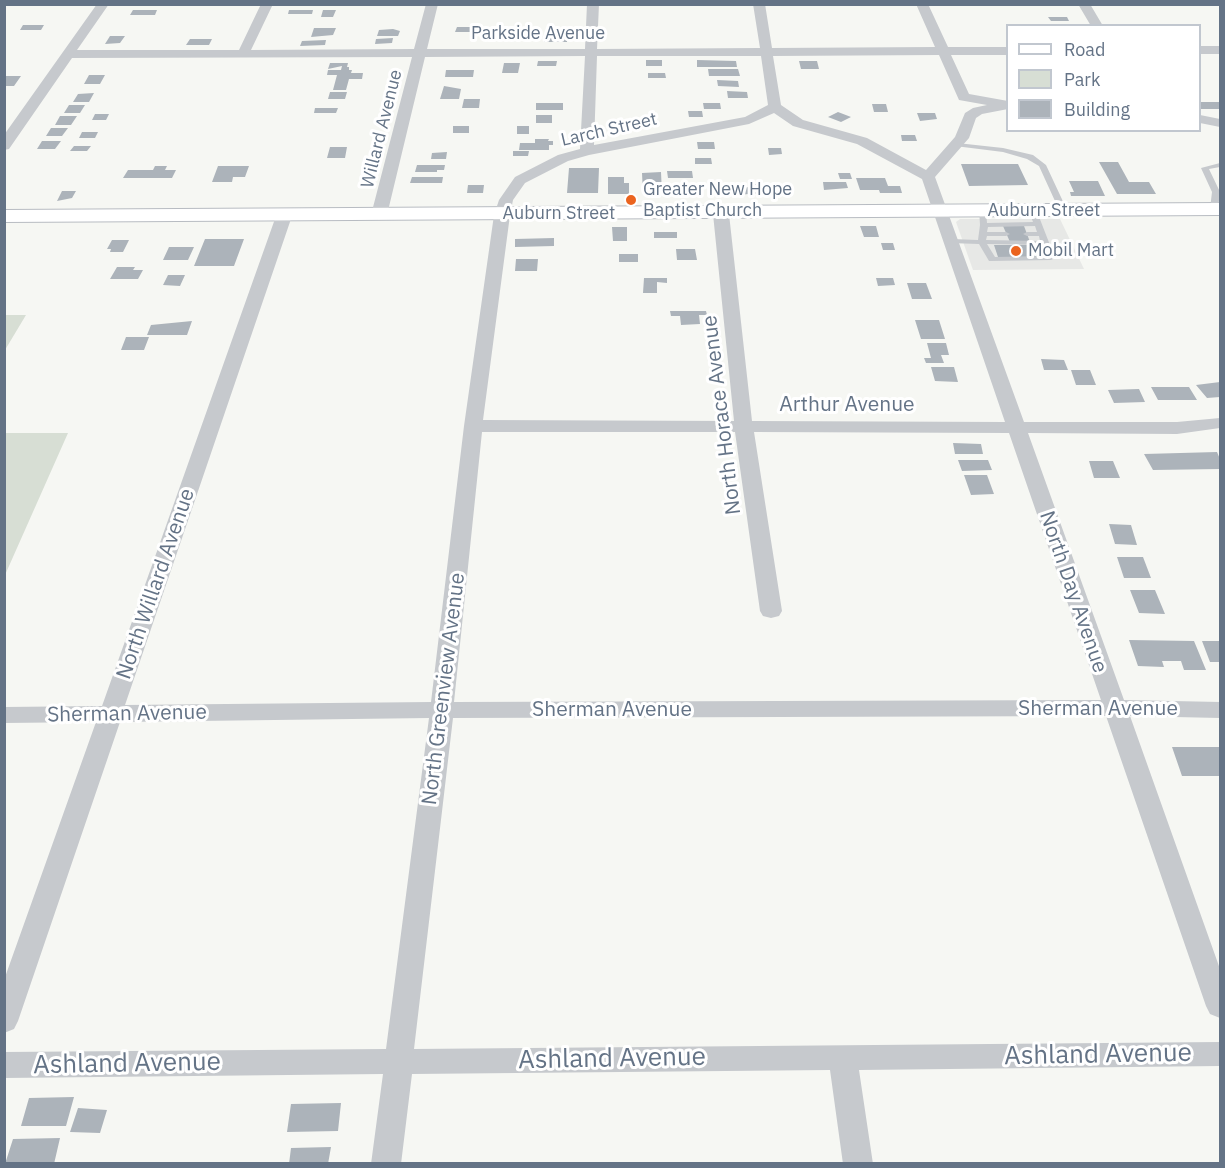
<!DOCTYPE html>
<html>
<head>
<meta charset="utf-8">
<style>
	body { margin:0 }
	#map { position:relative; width:1225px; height:1168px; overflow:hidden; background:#f6f7f3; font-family:"IBM Plex Sans",sans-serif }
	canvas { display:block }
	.frame { position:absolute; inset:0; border:6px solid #647386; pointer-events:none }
	.legend { position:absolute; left:1006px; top:24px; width:195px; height:108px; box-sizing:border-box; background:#fff; border:2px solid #c1c7cf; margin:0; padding:8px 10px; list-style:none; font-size:18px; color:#647386 }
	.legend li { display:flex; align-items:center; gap:12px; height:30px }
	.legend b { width:30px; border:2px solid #c1c7cf }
</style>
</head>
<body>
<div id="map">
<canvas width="1225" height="1168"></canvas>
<div class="frame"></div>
<ul class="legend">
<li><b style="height:8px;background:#fff"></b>Road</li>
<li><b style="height:16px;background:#d7ded4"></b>Park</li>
<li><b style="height:16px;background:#acb3ba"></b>Building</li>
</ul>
</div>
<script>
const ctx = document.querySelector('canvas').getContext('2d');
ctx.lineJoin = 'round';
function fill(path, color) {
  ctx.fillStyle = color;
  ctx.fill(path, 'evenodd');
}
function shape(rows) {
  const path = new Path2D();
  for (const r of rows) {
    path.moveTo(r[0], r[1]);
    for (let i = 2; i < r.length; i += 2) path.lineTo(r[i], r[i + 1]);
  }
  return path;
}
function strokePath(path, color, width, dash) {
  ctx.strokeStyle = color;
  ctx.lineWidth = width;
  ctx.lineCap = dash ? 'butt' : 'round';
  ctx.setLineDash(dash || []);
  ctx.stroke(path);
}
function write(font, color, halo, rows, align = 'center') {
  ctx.font = font + ' "IBM Plex Sans",sans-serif';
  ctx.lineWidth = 6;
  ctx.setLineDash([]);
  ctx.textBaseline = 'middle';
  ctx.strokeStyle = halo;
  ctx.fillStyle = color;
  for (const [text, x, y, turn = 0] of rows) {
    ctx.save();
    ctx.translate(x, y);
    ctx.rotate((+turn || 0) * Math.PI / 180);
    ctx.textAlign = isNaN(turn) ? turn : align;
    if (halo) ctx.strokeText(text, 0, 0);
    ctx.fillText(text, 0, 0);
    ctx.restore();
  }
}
fill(shape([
	[960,219,1060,219,1084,269,973,270,956,222]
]), '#e7e8e6');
fill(shape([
	[5,315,26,315,5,350,4,315],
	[5,433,68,433,5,575,4,433]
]), '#d7ded4');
fill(shape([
	[133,10,157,10,155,15,130,15],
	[289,10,313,10,312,14,288,14],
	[323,10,336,10,333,17,321,17],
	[1048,17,1067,17,1069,21,1051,21],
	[23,25,44,25,41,30,20,30],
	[457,27,481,27,480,32,455,32],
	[314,28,336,28,333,35,311,37],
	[393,29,400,31,398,36,377,36,379,30],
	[110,36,125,36,120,43,105,44],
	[393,38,392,43,375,44,376,39],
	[544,38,567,38,567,42,544,42],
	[190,39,212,39,209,45,186,45],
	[326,40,325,45,300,46,302,41],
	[646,60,662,60,662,66,646,66],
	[697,60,736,61,737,67,697,67],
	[538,61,557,61,556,66,537,66],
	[799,61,817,61,819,69,801,69],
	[330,63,348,63,347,67,349,67,349,70,352,70,351,73,363,73,362,79,349,79,346,90,333,90,337,75,327,75,328,70,341,70,342,66,328,69],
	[504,63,520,63,518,73,502,73],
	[708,69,738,69,740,76,709,76],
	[446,70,474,70,473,77,445,77],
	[648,73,665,73,666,78,648,78],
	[89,75,105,75,100,84,84,84],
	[5,76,21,76,14,86,4,86],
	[717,80,738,81,739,87,718,86],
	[444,86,461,89,459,99,440,99],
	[727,91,747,92,748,98,728,98],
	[330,92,347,92,345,99,328,99],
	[94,93,89,102,73,102,78,94],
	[464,99,480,99,479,108,462,108],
	[1200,102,1219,102,1220,109,1200,109],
	[536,103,563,103,563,110,536,110],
	[703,103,720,103,721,109,704,109],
	[872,104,886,104,888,112,874,112],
	[69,105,85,105,80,113,64,113],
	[315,108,338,108,336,113,314,113],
	[688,111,702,111,703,117,689,117],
	[838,112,851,117,841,122,828,117],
	[917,113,935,113,937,119,920,121],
	[95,114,109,114,106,120,92,120],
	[536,115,552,115,552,123,536,123],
	[60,116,77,116,71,125,55,125],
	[453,126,469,126,469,133,453,133],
	[517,126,529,126,529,134,517,134],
	[51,128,68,128,62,136,46,136],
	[82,132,98,132,95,138,79,138],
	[901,135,915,135,917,141,902,141],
	[535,139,549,139,548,141,553,141,553,145,549,145,549,150,519,150,520,143,535,143],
	[42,141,61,141,55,149,37,149],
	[697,142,714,142,715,149,698,149],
	[74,146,91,146,87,151,70,151],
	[330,147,347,147,345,158,327,158],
	[768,148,781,148,782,154,769,155],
	[513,151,529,151,528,156,513,156],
	[447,152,446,159,431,159,432,153],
	[695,158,711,158,712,164,695,164],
	[1099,162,1118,162,1129,182,1149,182,1156,194,1117,194],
	[961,164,1018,164,1028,185,969,186],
	[417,165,445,165,444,170,437,170,437,172,415,172],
	[155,166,167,166,165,170,176,170,172,178,123,178,128,170,153,170],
	[218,166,249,166,245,177,233,177,232,182,212,182],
	[569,168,599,168,598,193,567,193],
	[667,171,692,171,693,178,668,178],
	[661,172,662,194,643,194,642,173],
	[838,173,850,173,852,179,840,179],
	[412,177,443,177,442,183,410,183],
	[608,177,624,177,624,183,629,183,629,194,608,194],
	[856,178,885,178,888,186,900,186,902,193,880,193,879,190,860,190],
	[1069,181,1098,181,1105,196,1071,196,1070,192,1074,192],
	[823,182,846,182,848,188,824,190],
	[750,184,777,184,777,188,772,188,773,192,766,192,767,193,733,195,732,188,751,187],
	[468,185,484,185,483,193,467,193],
	[673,185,692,185,694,195,675,195],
	[62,191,76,191,72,198,57,201],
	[860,226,876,226,879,237,864,237],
	[1003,226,1024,226,1030,242,1010,242],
	[612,227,627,227,627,241,613,241],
	[654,232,677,232,677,238,654,238],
	[554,238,554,246,515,247,515,239],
	[205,239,244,239,234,266,194,266],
	[112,240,129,240,123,252,110,252,111,249,107,249],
	[881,243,893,243,895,250,883,250],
	[994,245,1034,245,1039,257,998,257],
	[169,247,194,247,188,260,163,260],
	[676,249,695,249,697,260,677,260],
	[619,254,638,254,638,262,619,262],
	[516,259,538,259,537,271,515,271],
	[117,267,135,267,133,270,143,270,138,279,110,279],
	[168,275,185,275,180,286,163,285],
	[644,278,667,278,667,283,657,282,657,293,643,293],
	[876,278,893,278,895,285,878,286],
	[907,283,926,283,932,299,912,299],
	[670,311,706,311,707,315,699,315,700,324,681,325,680,316,671,316],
	[915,320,939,320,945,339,921,339],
	[192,321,187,335,147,335,151,325],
	[126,337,149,337,144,350,121,350],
	[927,343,946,343,949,355,941,355,944,363,926,363,924,358,931,358],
	[1041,359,1064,360,1068,370,1044,370],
	[931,367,954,367,958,382,935,381],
	[1071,370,1090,370,1096,385,1076,385],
	[1220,382,1220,397,1207,398,1196,385],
	[1151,387,1189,387,1197,400,1158,400],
	[1139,389,1145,402,1114,403,1108,390],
	[953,443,981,444,983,454,955,454],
	[1217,452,1220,459,1220,469,1153,470,1144,454],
	[958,460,988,460,992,470,962,471],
	[1089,461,1113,461,1120,478,1094,478],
	[964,475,987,475,994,494,971,495],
	[1109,524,1131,525,1137,545,1115,544],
	[1117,557,1143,557,1151,578,1124,578],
	[1130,590,1155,590,1165,614,1139,613],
	[1129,640,1194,641,1206,670,1184,670,1181,661,1162,661,1164,667,1138,666],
	[1202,641,1220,641,1220,662,1210,662],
	[1172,747,1220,747,1220,776,1182,776],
	[74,1097,66,1126,21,1126,29,1098],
	[341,1103,338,1131,287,1132,291,1104],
	[78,1108,107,1110,100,1133,70,1132],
	[60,1138,54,1164,5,1164,13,1139],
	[331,1147,328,1164,289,1164,291,1148]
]), '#acb3ba');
const secondary = shape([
	[1220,203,1220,215,4,222,4,210,1220,203]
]);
strokePath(secondary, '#b8bcc2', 2);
fill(shape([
	[957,143,1003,148,1033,155,1046,165,1067,210,1060,212,1039,166,1027,159,1003,152,955,146,953,145,957,143],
	[1220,163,1220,167,1209,169,1220,192,1218,209,1214,211,1210,209,1212,192,1201,168,1220,163],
	[979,209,986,211,987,223,1033,222,1029,211,1036,209,1055,258,1051,260,992,261,989,261,979,244,949,243,948,241,952,239,978,240,980,225,979,209],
	[1035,226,1037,232,1027,232,1023,234,1027,236,1039,236,1040,241,986,240,987,236,1006,236,1010,234,1006,232,987,232,988,227,1035,226],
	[987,244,1042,245,1046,256,995,257,987,244]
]), '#c6c9cd');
fill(shape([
	[97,4,109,4,77,50,239,50,261,4,273,4,251,50,414,49,426,4,438,4,427,49,585,49,587,4,599,4,597,49,760,48,753,4,765,4,772,48,935,47,916,4,928,4,948,47,1008,47,1008,55,951,55,969,94,1008,101,1008,109,982,114,976,118,969,138,935,177,1024,422,1177,422,1220,418,1220,428,1177,434,1028,433,1124,700,1220,702,1220,718,1130,716,1220,969,1220,1018,1210,1014,1206,1006,1106,716,453,718,414,1049,1220,1042,1220,1066,859,1070,873,1164,843,1164,830,1070,412,1074,401,1164,371,1164,383,1074,4,1078,4,1052,386,1049,429,718,120,722,18,1021,14,1029,4,1033,4,980,96,722,4,723,4,707,102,706,276,216,284,211,292,216,125,705,431,702,464,426,494,215,499,200,515,177,558,155,580,149,585,56,425,57,387,215,379,220,371,215,412,57,72,58,9,149,4,150,4,135,97,4],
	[939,55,959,100,987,105,973,108,965,113,955,137,926,170,867,138,803,120,781,105,773,56,939,55],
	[597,56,761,56,768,105,745,117,594,145,597,56],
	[774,113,793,126,857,144,922,179,1005,422,752,421,729,214,721,209,713,214,734,421,483,420,510,215,513,200,525,183,568,161,589,155,749,124,774,113],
	[482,432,735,432,760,611,763,616,771,618,779,616,782,611,754,432,1009,433,1101,700,454,702,482,432],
	[1078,4,1090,4,1103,26,1091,26,1078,4],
	[1200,46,1220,46,1220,54,1200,54,1200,46],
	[1200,115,1220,119,1220,127,1200,123,1200,115]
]), '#c6c9cd');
fill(secondary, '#fff');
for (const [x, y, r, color] of [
	[631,200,6,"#eb641f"],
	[1016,251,6,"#eb641f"]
]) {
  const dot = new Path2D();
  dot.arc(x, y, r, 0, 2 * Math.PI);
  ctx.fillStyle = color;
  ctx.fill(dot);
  strokePath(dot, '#fff', 2);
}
write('18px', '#647386', '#fff', [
	["Parkside Avenue",538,34],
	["Willard Avenue",382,129,-76],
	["Larch Street",609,130,-13],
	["Auburn Street",1044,211],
	["Auburn Street",559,214]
]);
write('18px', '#647386', '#fff', [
	["Greater New Hope",643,190],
	["Baptist Church",643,211],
	["Mobil Mart",1028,251]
], 'left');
write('21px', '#647386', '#fff', [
	["Arthur Avenue",847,405],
	["North Horace Avenue",722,415,-97],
	["North Willard Avenue",156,584,-71],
	["North Day Avenue",1073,592,71],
	["North Greenview Avenue",444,689,-83],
	["Sherman Avenue",1098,709],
	["Sherman Avenue",612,710],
	["Sherman Avenue",127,714,-1]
]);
write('26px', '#647386', '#fff', [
	["Ashland Avenue",1098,1055,-1],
	["Ashland Avenue",612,1059,-1],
	["Ashland Avenue",127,1064,-1]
]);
</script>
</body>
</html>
